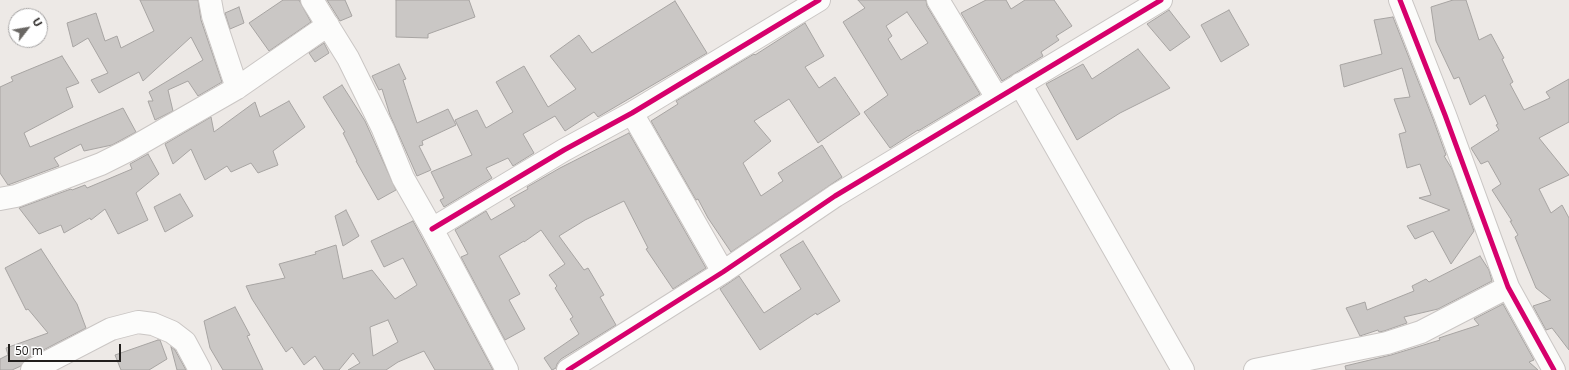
<!DOCTYPE html>
<html>
<head>
<meta charset="utf-8">
<style>
	body { margin:0 }
	#map { position:relative; width:1569px; height:370px; overflow:hidden; background:#ede9e6; font-family:"Open Sans",sans-serif }
	canvas { display:block }
	.north { position:absolute; left:8px; top:8px; width:40px; height:40px; box-sizing:border-box; background:#fff; border:1px solid #a7a5a5; border-radius:50%; rotate:59deg; font-size:11px; font-weight:700; line-height:16px; text-align:center; color:#221f1d }
	.north::after { content:''; display:block; margin:auto; width:14px; height:18px; background:#696663; clip-path:polygon(50% 0,100% 100%,50% 72%,0 100%) }
	.scale { position:absolute; left:8px; top:344px; width:113px; height:18px; box-sizing:border-box; border:2px solid #221f1d; border-top:0; padding-left:5px; font-size:12px; line-height:14px; white-space:nowrap; color:#221f1d; -webkit-text-stroke:3px #fff; paint-order:stroke }
</style>
</head>
<body>
<div id="map">
<canvas width="1569" height="370"></canvas>
<div class="north">U</div>
<div class="scale">50 m</div>
</div>
<script>
const ctx = document.querySelector('canvas').getContext('2d');
ctx.lineJoin = 'round';
function fill(path, color) {
  ctx.fillStyle = color;
  ctx.fill(path, 'evenodd');
}
function shape(rows) {
  const path = new Path2D();
  for (const r of rows) {
    path.moveTo(r[0], r[1]);
    for (let i = 2; i < r.length; i += 2) path.lineTo(r[i], r[i + 1]);
  }
  return path;
}
function strokePath(path, color, width, dash) {
  ctx.strokeStyle = color;
  ctx.lineWidth = width;
  ctx.lineCap = dash ? 'butt' : 'round';
  ctx.setLineDash(dash || []);
  ctx.stroke(path);
}
const building = shape([
	[140,0,198,0,201,20,222,82,198,96,188,81,168,90,173,111,155,120,148,101,153,101,149,92,203,60,191,37,143,81,139,72,99,93,91,80,108,73,88,38,73,47,67,23,96,13,105,41,117,36,121,48,154,31,140,0],
	[283,0,299,0,311,22,269,51,249,23,283,0],
	[327,0,345,0,352,16,340,21,327,0],
	[396,0,469,0,475,17,428,34,428,38,396,37,396,0],
	[858,0,926,0,927,6,980,94,918,131,918,130,890,148,864,112,888,95,843,22,865,8,858,0],
	[907,12,928,43,901,60,888,39,892,36,886,26,907,12],
	[986,0,1006,0,1011,9,1025,0,1054,0,1072,26,1056,36,1059,40,1041,52,1043,56,1002,81,961,13,986,0],
	[1453,0,1466,0,1479,40,1491,34,1504,58,1502,59,1513,82,1510,84,1524,110,1550,98,1546,92,1569,79,1569,122,1539,138,1569,175,1539,189,1551,213,1562,205,1569,218,1569,350,1552,328,1546,330,1533,306,1551,300,1536,288,1515,237,1518,235,1510,221,1512,221,1492,190,1501,184,1488,161,1481,164,1471,148,1499,130,1496,125,1498,124,1485,95,1470,105,1459,77,1454,79,1436,41,1431,7,1453,0],
	[675,1,707,53,598,117,594,112,565,131,555,116,523,134,534,153,513,166,508,158,486,168,492,178,444,207,440,200,444,198,431,172,472,155,455,120,477,110,486,128,513,112,496,82,524,66,548,107,576,89,550,56,579,35,592,53,675,1],
	[239,7,244,23,230,29,225,13,239,7],
	[1169,10,1190,37,1170,51,1147,24,1169,10],
	[1229,10,1249,45,1221,62,1201,25,1229,10],
	[1393,17,1433,119,1446,155,1444,156,1452,169,1474,231,1451,264,1433,231,1415,239,1407,226,1450,210,1419,198,1431,195,1420,164,1407,168,1399,134,1406,132,1394,99,1410,97,1402,68,1344,87,1340,65,1382,54,1374,20,1393,17],
	[805,23,824,56,805,67,819,88,835,77,860,114,818,143,789,99,754,121,771,141,743,163,761,196,783,181,778,173,822,145,842,177,731,252,708,218,698,199,696,200,651,121,678,104,676,101,754,54,755,55,805,23],
	[324,43,329,53,315,62,309,53,324,43],
	[1138,49,1170,88,1120,113,1077,140,1046,84,1083,64,1092,79,1138,49],
	[62,56,79,83,66,88,73,107,24,133,30,147,123,108,136,132,112,145,84,151,81,144,54,158,59,166,8,185,0,173,0,87,13,81,11,77,62,56],
	[399,64,406,79,403,80,417,123,448,109,456,125,422,141,423,145,419,146,431,170,417,176,390,115,382,89,379,90,372,76,399,64],
	[342,85,365,121,396,190,378,200,356,161,357,161,343,133,345,132,323,97,342,85],
	[289,101,305,127,273,151,278,165,258,173,251,163,231,172,227,166,205,180,191,149,173,164,165,144,211,117,214,132,255,102,260,117,289,101],
	[629,133,706,268,673,289,646,249,648,248,624,201,585,220,559,236,584,270,588,268,604,295,600,297,616,325,561,359,557,364,556,368,552,370,544,358,579,334,570,319,573,317,555,288,557,286,549,275,565,264,541,230,524,242,524,241,499,256,520,294,509,300,525,329,505,340,461,257,468,254,455,230,486,211,491,220,515,206,510,199,528,189,527,187,560,168,629,133],
	[148,154,159,174,136,193,148,220,118,234,105,209,91,220,90,218,64,233,61,225,39,234,19,208,71,189,72,190,85,185,87,188,132,169,130,164,148,154],
	[180,194,193,216,165,232,154,207,180,194],
	[346,210,359,236,343,246,335,216,346,210],
	[413,221,493,370,435,370,424,351,398,362,386,370,348,370,360,363,353,353,339,370,324,370,315,356,304,365,292,347,286,352,252,299,246,286,285,278,279,264,316,254,315,252,336,245,343,279,372,270,395,299,417,285,403,258,384,267,371,241,413,221],
	[388,320,398,342,373,356,370,327,388,320],
	[803,241,840,301,817,315,816,313,760,350,720,289,739,276,764,313,801,289,780,255,803,241],
	[41,249,77,304,86,328,26,359,21,366,12,370,0,370,0,359,8,355,6,348,48,333,28,309,26,310,5,268,41,249],
	[1480,256,1489,270,1492,281,1438,309,1404,317,1407,323,1384,331,1379,332,1378,330,1360,336,1346,308,1365,302,1367,310,1414,291,1412,286,1426,279,1429,282,1480,256],
	[1503,304,1534,360,1529,362,1538,370,1346,370,1345,366,1391,355,1440,340,1439,338,1479,325,1474,319,1503,304],
	[235,307,250,335,247,336,263,370,223,370,210,348,204,321,235,307],
	[158,340,160,340,167,359,149,370,121,370,115,355,158,340],
	[171,347,175,350,186,370,177,370,171,347]
]);
fill(building, '#cac7c5');
strokePath(building, '#a7a4a2', 1);
const minor = shape([
	[210,0,213,16,237,88],
	[312,0,348,58,383,129,403,178,432,229,507,370],
	[938,0,997,98],
	[1400,0,1445,115,1508,287,1554,370],
	[1020,84,1183,370],
	[632,113,723,272],
	[0,199,16,196,101,164,129,150,237,88,328,25],
	[432,229,564,150,632,113,819,0],
	[32,370,111,329,138,322,153,324,172,332,185,342,200,370],
	[568,370,723,272,835,196,1161,0],
	[1255,370,1387,343,1421,332,1508,287]
]);
strokePath(minor, '#cac6c4', 24);
strokePath(minor, '#fcfcfb', 22);
strokePath(shape([
	[1400,0,1445,115,1508,287,1554,370],
	[432,229,564,150,632,113,819,0],
	[568,370,723,272,835,196,1161,0]
]), '#d6006c', 5);
</script>
</body>
</html>
